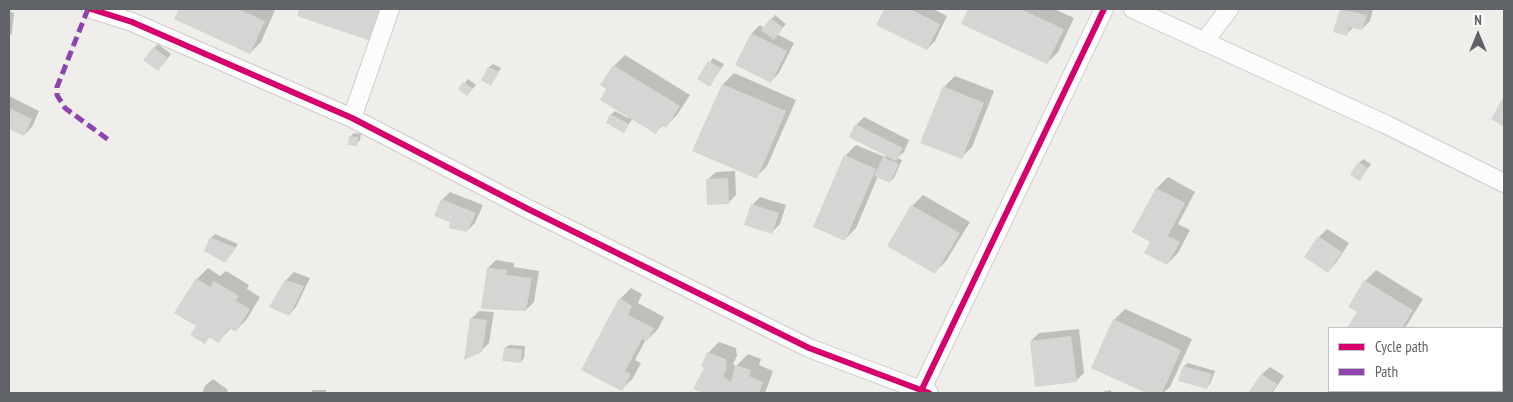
<!DOCTYPE html>
<html>
<head>
<meta charset="utf-8">
<style>
	body { margin:0 }
	#map { position:relative; width:1513px; height:402px; overflow:hidden; background:#efeeea; font-family:"PT Sans Narrow",sans-serif }
	canvas { display:block }
	.frame { position:absolute; inset:0; border:10px solid #5f6368; pointer-events:none }
	.legend { position:absolute; left:1328px; top:327px; width:175px; height:65px; box-sizing:border-box; background:#fff; border:1px solid #bfc1c3; margin:0; padding:6px 9px; list-style:none; font-size:15px; color:#5f6368 }
	.legend li { display:flex; align-items:center; gap:10px; height:25px }
	.legend b { width:25px; border:1px solid #bfc1c3 }
	.north { position:absolute; left:1453px; top:10px; width:50px; height:50px; -webkit-text-stroke:4px #fff; paint-order:stroke; rotate:0deg; font-size:14px; font-weight:700; line-height:20px; text-align:center; color:#5f6368 }
	.north::after { content:''; display:block; margin:auto; width:18px; height:22px; background:#5f6368; clip-path:polygon(50% 0,100% 100%,50% 72%,0 100%) }
</style>
</head>
<body>
<div id="map">
<canvas width="1513" height="402"></canvas>
<div class="frame"></div>
<ul class="legend">
<li><b style="height:6px;background:#d6006c"></b>Cycle path</li>
<li><b style="height:6px;background:#8e44ad"></b>Path</li>
</ul>
<div class="north">N</div>
</div>
<script>
const ctx = document.querySelector('canvas').getContext('2d');
ctx.lineJoin = 'round';
function fill(path, color) {
  ctx.fillStyle = color;
  ctx.fill(path, 'evenodd');
}
function shape(rows) {
  const path = new Path2D();
  for (const r of rows) {
    path.moveTo(r[0], r[1]);
    for (let i = 2; i < r.length; i += 2) path.lineTo(r[i], r[i + 1]);
  }
  return path;
}
function strokePath(path, color, width, dash) {
  ctx.strokeStyle = color;
  ctx.lineWidth = width;
  ctx.lineCap = dash ? 'butt' : 'round';
  ctx.setLineDash(dash || []);
  ctx.stroke(path);
}
fill(shape([
	[180,9,272,9,275,10,261,42,250,53,175,19],
	[300,9,388,9,298,15],
	[885,9,933,9,947,16,935,41,927,49,878,25],
	[970,9,1054,9,1074,18,1058,52,1047,63,963,23],
	[1341,9,1373,9,1370,21,1362,29,1354,27,1346,34,1335,31],
	[9,11,14,13,12,33,9,37],
	[775,15,786,24,777,34,794,43,779,73,771,81,736,64,752,33,760,25,764,28],
	[158,44,171,54,162,66,154,48],
	[625,55,690,95,677,115,666,126,663,125,655,133,633,118,624,131,611,115,615,111,628,118,629,116,608,89,614,66],
	[713,58,724,64,710,85,699,79],
	[493,64,501,68,491,84,489,67],
	[734,73,796,100,767,166,756,177,694,151,723,84],
	[955,76,994,91,972,147,961,158,944,87],
	[468,79,476,85,471,90,460,88],
	[9,96,39,111,32,127,24,135,9,127],
	[864,117,909,140,904,152,897,158,902,160,894,178,890,182,878,176,856,228,845,239,845,156,856,145,885,157,887,155,856,125],
	[354,133,361,134,360,140,356,144,350,137],
	[1363,159,1371,164,1360,179,1359,163],
	[735,171,736,195,728,203,708,179,716,172],
	[1168,177,1195,192,1178,224,1190,230,1178,253,1167,264,1152,241,1134,232,1157,188],
	[450,192,483,205,475,223,467,231,451,221,442,200],
	[923,195,970,222,946,261,935,272,912,206],
	[760,197,786,205,780,224,772,232,752,205],
	[1327,229,1349,243,1336,263,1328,271,1319,237],
	[215,234,238,244,229,257,211,238],
	[496,260,514,263,514,267,539,271,534,302,526,310,488,268],
	[208,268,220,276,226,271,249,285,247,289,260,297,247,319,236,330,231,328,219,341,211,336,204,343,198,325,197,279],
	[1376,270,1423,299,1405,328,1348,328,1358,312,1365,281],
	[294,272,310,278,296,307,289,315,286,280],
	[631,288,642,294,638,303,664,317,658,329,647,340,646,339,635,360,641,363,633,378,622,389,620,299],
	[1125,309,1192,339,1170,387,1163,393,1149,393,1092,368,1114,320],
	[479,311,494,312,489,343,481,351,471,319],
	[1079,329,1084,373,1076,381,1031,341,1039,333],
	[719,342,736,348,737,356,733,364,736,366,748,354,761,359,759,365,773,371,765,393,706,393,695,388,706,367,708,353],
	[509,345,525,346,524,358,521,362,505,348],
	[1188,363,1215,371,1210,384,1206,388,1184,366],
	[1270,367,1284,376,1272,393,1249,393,1262,374],
	[213,379,228,390,226,393,202,393,205,386],
	[313,390,326,390,326,393,310,393],
	[1111,390,1111,393,1097,393]
]), '#0003');
fill(shape([
	[179,9,238,9,265,21,250,54,174,19],
	[299,9,382,9,371,41,297,16],
	[884,9,910,9,940,24,927,50,876,25],
	[968,9,1020,9,1064,29,1047,64,961,24],
	[1340,9,1367,15,1362,30,1349,27,1347,36,1333,32],
	[771,18,783,28,774,40,761,30],
	[751,33,787,51,771,83,735,65],
	[153,47,168,58,158,71,143,60],
	[708,61,721,68,710,87,697,79],
	[613,65,680,106,666,128,661,125,656,134,600,100,606,89,600,85],
	[488,67,499,72,491,86,481,80],
	[463,82,473,89,467,96,458,89],
	[722,84,786,111,757,179,692,151],
	[943,86,984,103,962,159,920,143],
	[1504,96,1504,127,1491,119],
	[9,108,32,119,24,136,9,129],
	[610,114,629,124,624,133,606,123],
	[855,124,903,148,896,161,849,137],
	[349,136,358,137,357,146,348,145],
	[844,155,876,169,845,241,813,227],
	[883,157,899,164,890,183,874,176],
	[1358,162,1368,168,1360,181,1350,175],
	[728,178,729,204,707,205,706,179],
	[1156,188,1185,203,1168,236,1180,242,1167,265,1144,253,1150,242,1132,232],
	[441,199,476,213,467,232,449,228,450,222,434,216],
	[751,204,779,213,772,234,744,225],
	[911,205,960,233,935,274,887,246],
	[1318,236,1342,252,1328,273,1304,257],
	[210,237,236,248,225,263,204,251],
	[487,268,507,270,506,275,532,278,526,311,481,309],
	[196,278,210,287,214,281,239,296,236,301,250,309,236,332,229,328,219,343,209,337,205,344,190,335,196,326,174,313],
	[285,280,304,286,289,316,269,307],
	[1364,280,1413,310,1402,328,1347,328,1357,312,1348,307],
	[619,298,632,306,628,315,654,328,647,341,642,339,625,371,631,374,622,391,581,370],
	[470,318,487,320,482,352,464,360],
	[1113,319,1181,350,1162,393,1146,393,1091,368],
	[1071,336,1077,382,1035,387,1030,341],
	[504,348,522,349,521,363,502,361],
	[707,352,726,359,727,368,723,376,731,382,735,365,751,370,749,376,763,382,759,393,703,393,693,389,704,368,701,366],
	[1183,366,1212,374,1207,389,1178,381],
	[1261,374,1277,384,1271,393,1248,393]
]), '#d6d5d3');
const street = shape([
	[91,9,132,22,352,118,528,209,809,348,929,393],
	[1133,9,1387,125,1504,183],
	[1204,42,1229,9],
	[352,118,390,9],
	[1502,348,1504,343],
	[922,389,1104,9],
	[1479,393,1481,391]
]);
strokePath(street, '#cbcccc', 20);
strokePath(street, '#fdfcfc', 18);
strokePath(shape([
	[88,9,57,87,57,95,65,108,110,141]
]), '#8e44ad', 5, [10, 5]);
strokePath(shape([
	[91,9,132,22,352,118,528,209,809,348,929,393],
	[922,389,1104,9]
]), '#d6006c', 6);
</script>
</body>
</html>
